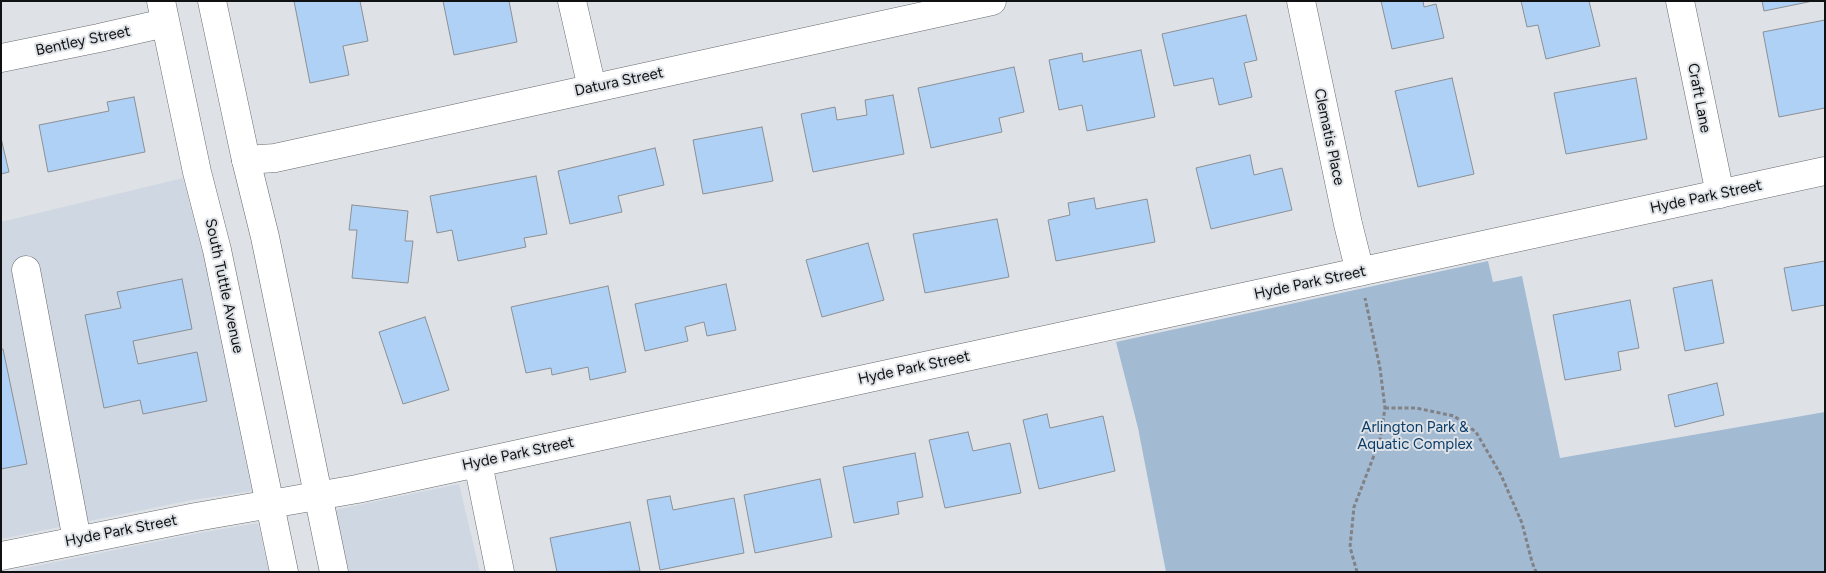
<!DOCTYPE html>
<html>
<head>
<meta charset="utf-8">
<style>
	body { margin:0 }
	#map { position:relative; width:1826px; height:573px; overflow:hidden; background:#dee2e6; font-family:Figtree,sans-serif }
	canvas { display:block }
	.frame { position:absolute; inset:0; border:2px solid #101112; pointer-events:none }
</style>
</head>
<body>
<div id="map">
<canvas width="1826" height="573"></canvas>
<div class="frame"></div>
</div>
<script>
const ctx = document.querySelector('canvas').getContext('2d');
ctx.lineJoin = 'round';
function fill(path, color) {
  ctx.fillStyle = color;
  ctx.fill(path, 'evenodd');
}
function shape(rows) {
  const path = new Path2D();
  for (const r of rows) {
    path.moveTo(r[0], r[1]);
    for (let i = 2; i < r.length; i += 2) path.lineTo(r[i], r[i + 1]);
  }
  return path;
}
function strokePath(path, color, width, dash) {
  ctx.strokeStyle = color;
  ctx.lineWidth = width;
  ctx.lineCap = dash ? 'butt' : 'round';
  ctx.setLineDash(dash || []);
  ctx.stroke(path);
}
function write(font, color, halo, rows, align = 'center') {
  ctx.font = font + ' Figtree,sans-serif';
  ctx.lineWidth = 4;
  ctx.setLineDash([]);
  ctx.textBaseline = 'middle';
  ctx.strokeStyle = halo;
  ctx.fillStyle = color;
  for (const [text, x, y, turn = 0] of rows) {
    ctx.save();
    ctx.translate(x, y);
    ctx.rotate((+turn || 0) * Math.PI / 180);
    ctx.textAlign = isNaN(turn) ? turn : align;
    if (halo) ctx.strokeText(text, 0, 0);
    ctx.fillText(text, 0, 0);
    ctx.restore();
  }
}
fill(shape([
	[183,178,203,254,252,491,192,500,1,539,1,222],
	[459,484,480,572,349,572,335,510],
	[258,523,269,572,6,572,199,533]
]), '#cfd8e2');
fill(shape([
	[1488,261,1493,282,1522,276,1560,458,1825,412,1825,572,1166,572,1138,428,1116,342]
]), '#a3bad3');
const building = shape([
	[294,1,360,1,368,41,343,46,349,75,310,83,294,1],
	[443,1,509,1,517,42,454,55,443,1],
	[1381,1,1423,1,1424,7,1436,4,1444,38,1392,49,1381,1],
	[1521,1,1589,1,1600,46,1546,59,1538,25,1527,27,1521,1],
	[1762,1,1813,1,1764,11,1762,1],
	[1246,15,1257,60,1244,63,1252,97,1219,105,1213,78,1174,86,1162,34,1246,15],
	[1825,20,1825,108,1779,117,1763,32,1825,20],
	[1141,50,1155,117,1087,131,1082,105,1059,110,1049,60,1082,53,1083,62,1141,50],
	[1014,67,1024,112,999,118,1002,132,931,148,918,88,1014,67],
	[1452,78,1474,174,1418,187,1395,91,1452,78],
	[1636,78,1647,139,1566,154,1554,93,1636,78],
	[893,95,904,154,813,172,801,114,835,107,837,120,867,115,865,100,893,95],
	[134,97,145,152,48,172,39,125,109,111,107,102,134,97],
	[762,127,773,181,703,194,693,140,762,127],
	[1,138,9,172,1,174,1,138],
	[655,148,664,185,618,196,622,212,570,224,558,171,655,148],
	[1250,155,1254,175,1282,168,1292,210,1211,229,1196,168,1250,155],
	[536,176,547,234,524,238,526,247,458,261,452,230,437,233,430,196,536,176],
	[1094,198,1096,209,1147,199,1155,242,1056,261,1048,220,1070,215,1068,203,1094,198],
	[352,205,408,211,405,241,413,241,408,283,352,278,357,230,349,230,352,205],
	[997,219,1009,277,925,293,913,234,997,219],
	[868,243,884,300,822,317,806,260,868,243],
	[1825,261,1825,305,1792,311,1784,268,1825,261],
	[182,279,192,329,133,341,138,364,197,352,207,401,143,414,140,400,104,408,85,315,121,308,117,292,182,279],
	[1712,280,1724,343,1685,351,1673,288,1712,280],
	[726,284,736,330,707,336,704,322,685,327,688,341,645,351,635,304,726,284],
	[608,286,626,372,590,380,588,367,552,375,551,368,526,373,511,307,608,286],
	[1630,300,1639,348,1618,352,1621,370,1565,380,1553,315,1630,300],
	[425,317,449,390,403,404,379,332,425,317],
	[1,349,3,349,27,464,1,469,1,349],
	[1717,383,1724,415,1675,427,1668,395,1717,383],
	[1047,414,1050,428,1103,416,1115,471,1039,489,1023,420,1047,414],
	[968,432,973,451,1010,443,1021,493,945,508,929,440,968,432],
	[915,453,923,497,897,502,899,514,854,523,843,467,915,453],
	[820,479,832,537,755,553,744,495,820,479],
	[670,496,673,510,734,498,744,553,660,570,647,500,670,496],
	[630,522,640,571,557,572,550,538,630,522]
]);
fill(building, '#afd1f6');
strokePath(building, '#8c8f93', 1);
const minor = shape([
	[572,1,592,88],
	[1301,1,1348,224,1360,272],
	[1680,1,1720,194],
	[1,58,99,38,165,23],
	[246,160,275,158,992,1],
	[26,270,77,540],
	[478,463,500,572],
	[1,556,196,517,357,489,1825,171]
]);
const major = shape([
	[161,1,197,172,217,250,284,572],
	[212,1,246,160,265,237,334,572]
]);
strokePath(minor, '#676a6e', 29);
strokePath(major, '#676a6e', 29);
strokePath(shape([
	[1385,408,1416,408,1454,416,1476,432,1501,475,1522,523,1532,562,1536,572],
	[1357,572,1350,547,1354,507,1380,440,1385,408,1380,368,1365,298]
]), '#808285', 3, [4, 2.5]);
strokePath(minor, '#fff', 28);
strokePath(major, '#fff', 28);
write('15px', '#101112', '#dee2e6', [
	["Bentley Street",83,41,-12],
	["Datura Street",619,82,-12],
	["Craft Lane",1699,98,79],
	["Clematis Place",1329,137,78],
	["Hyde Park Street",1706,197,-12],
	["Hyde Park Street",1310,283,-12],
	["South Tuttle Avenue",224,286,78],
	["Hyde Park Street",914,368,-12],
	["Hyde Park Street",518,454,-12],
	["Hyde Park Street",121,531,-11]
]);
write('15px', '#0a3d6a', '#dee2e6', [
	["Arlington Park &",1415,428],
	["Aquatic Complex",1415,445]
]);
</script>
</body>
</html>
